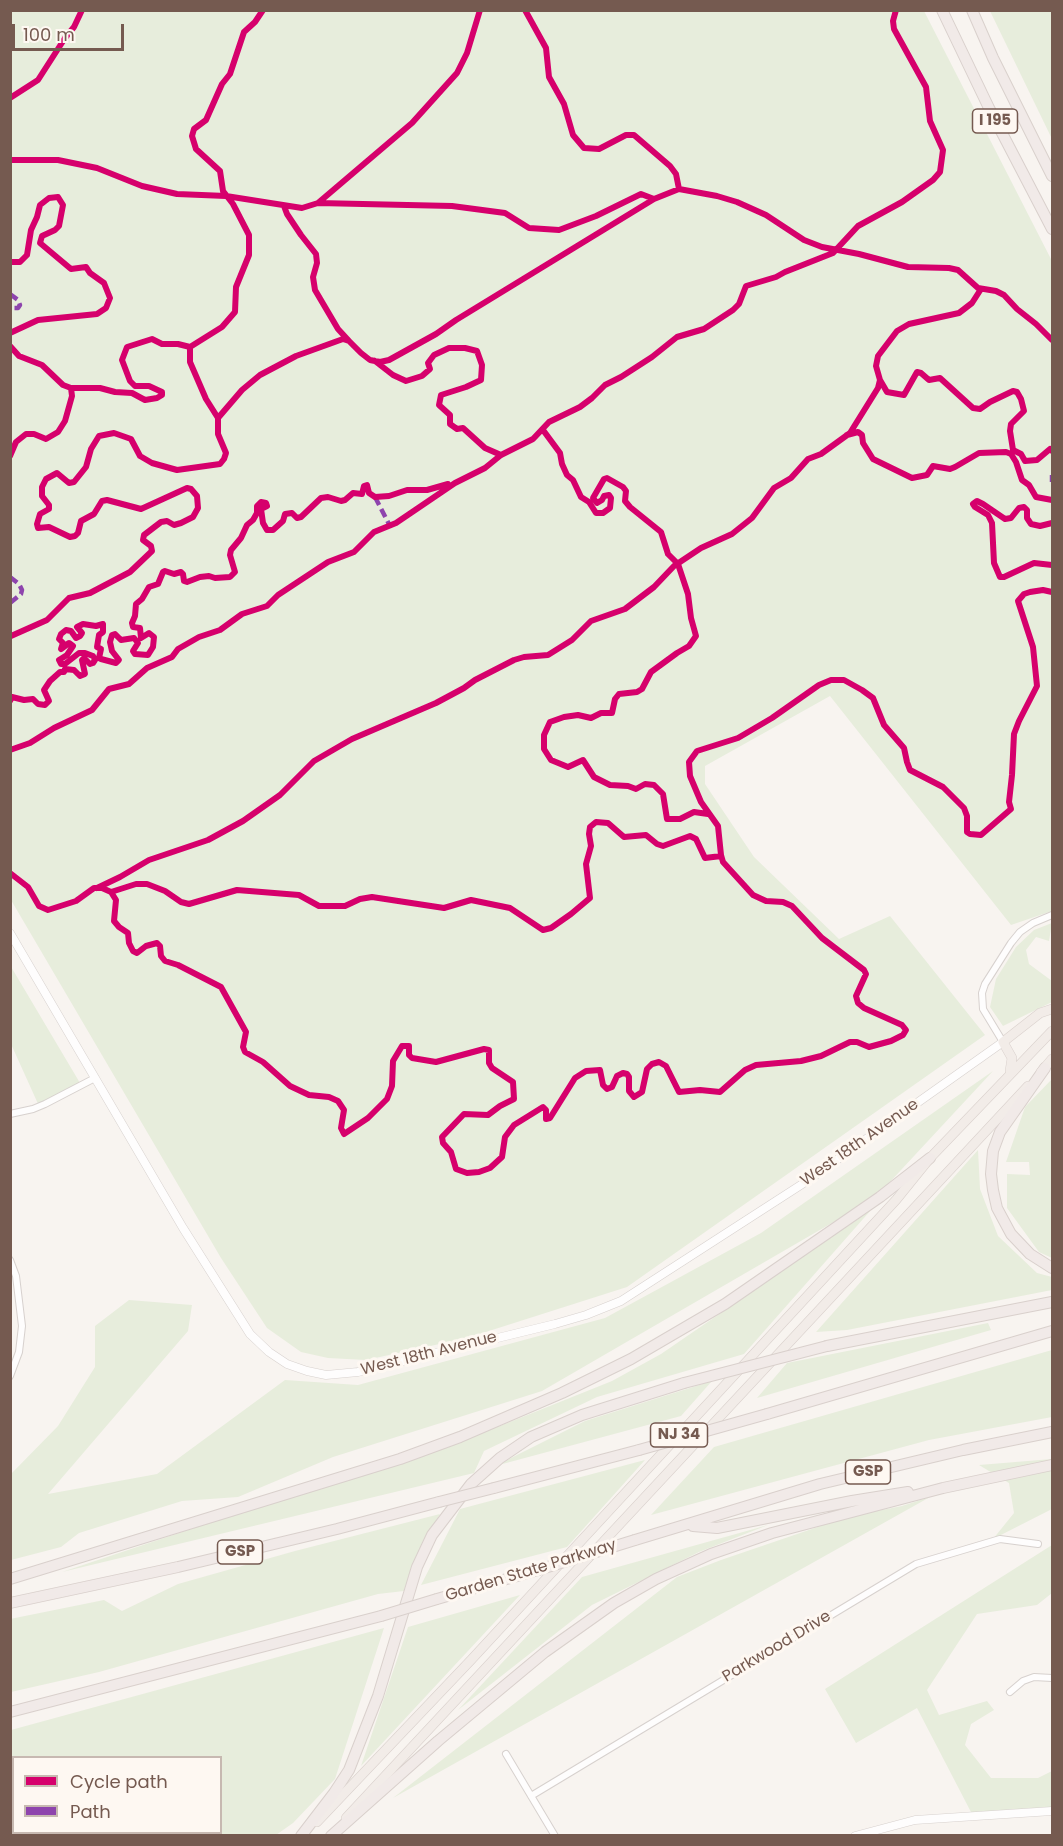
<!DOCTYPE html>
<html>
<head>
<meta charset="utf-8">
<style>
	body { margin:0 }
	#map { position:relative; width:1063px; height:1846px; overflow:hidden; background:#f8f4f0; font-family:Poppins,sans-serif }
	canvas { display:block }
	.frame { position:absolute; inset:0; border:12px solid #755a50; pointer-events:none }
	.legend { position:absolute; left:12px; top:1756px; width:210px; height:78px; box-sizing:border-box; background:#fef8f2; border:2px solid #c7b9b1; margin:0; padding:8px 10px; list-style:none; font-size:18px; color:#755a50 }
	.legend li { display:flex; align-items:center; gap:12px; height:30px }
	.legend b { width:30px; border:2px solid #c7b9b1 }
	.scale { position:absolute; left:12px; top:24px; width:112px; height:27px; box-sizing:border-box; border:3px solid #755a50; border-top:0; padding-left:8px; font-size:18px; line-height:21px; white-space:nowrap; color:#755a50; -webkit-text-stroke:4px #fef8f2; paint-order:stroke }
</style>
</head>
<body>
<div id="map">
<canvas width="1063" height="1846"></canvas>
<div class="frame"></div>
<ul class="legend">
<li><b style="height:8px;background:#d6006c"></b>Cycle path</li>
<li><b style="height:8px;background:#8e44ad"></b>Path</li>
</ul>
<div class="scale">100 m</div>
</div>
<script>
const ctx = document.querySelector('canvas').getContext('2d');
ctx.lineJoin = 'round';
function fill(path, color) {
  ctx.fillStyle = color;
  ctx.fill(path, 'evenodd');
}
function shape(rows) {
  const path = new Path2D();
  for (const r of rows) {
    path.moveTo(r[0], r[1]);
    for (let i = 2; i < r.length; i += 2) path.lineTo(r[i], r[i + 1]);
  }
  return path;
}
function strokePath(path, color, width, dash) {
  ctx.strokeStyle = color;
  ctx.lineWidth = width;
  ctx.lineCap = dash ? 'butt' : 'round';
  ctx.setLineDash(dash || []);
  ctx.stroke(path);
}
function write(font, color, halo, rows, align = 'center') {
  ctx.font = font + ' Poppins,sans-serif';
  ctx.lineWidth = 6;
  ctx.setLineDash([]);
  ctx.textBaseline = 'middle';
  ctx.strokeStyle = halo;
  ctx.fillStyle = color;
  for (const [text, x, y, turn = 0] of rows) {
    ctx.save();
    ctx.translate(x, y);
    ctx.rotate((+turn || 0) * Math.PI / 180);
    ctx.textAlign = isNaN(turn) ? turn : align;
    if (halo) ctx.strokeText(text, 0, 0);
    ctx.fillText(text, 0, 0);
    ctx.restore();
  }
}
fill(shape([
	[10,1772,13,1772,13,1829,10,1817],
	[120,1832,120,1835,15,1836,14,1833]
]), '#eae4e0');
fill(shape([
	[10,11,924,11,1052,261,1052,911,1011,925,830,696,705,766,705,784,754,857,839,939,890,916,985,1035,627,1287,467,1338,366,1360,328,1358,301,1352,267,1328,221,1258,11,900],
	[990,11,1052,11,1052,139],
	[1052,923,1049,941,1036,937,1026,950,1029,964,1052,981,1052,1002,1003,1026,990,1007,996,979,1016,947,1034,930],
	[10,965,80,1083,39,1106,11,1044],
	[993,1071,875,1198,542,1391,333,1457,238,1497,182,1501,79,1533,61,1547,11,1560,11,1474,58,1426,95,1367,95,1326,129,1300,192,1305,188,1331,48,1494,157,1474,285,1380,358,1385,605,1318,761,1233],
	[1052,1079,1052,1258,1039,1252,1007,1208,1007,1174,1030,1175,1029,1162,1006,1162,1025,1107],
	[978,1150,980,1189,998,1236,1037,1273,1052,1277,1052,1290,847,1330,816,1332],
	[871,1210,744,1354,597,1397,484,1451,474,1473,62,1572,500,1426,612,1381,661,1354],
	[988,1323,991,1330,757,1398,787,1363],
	[1052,1350,1052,1417,929,1440,651,1515,714,1447],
	[712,1381,681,1416,495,1466,585,1421],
	[1052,1459,1052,1509,993,1539,1014,1513,1009,1483,979,1465],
	[645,1460,567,1547,421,1585,460,1509],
	[930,1497,393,1798,677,1577,721,1560,847,1517,902,1506],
	[440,1514,412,1565,404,1591,378,1594,99,1672,11,1692,10,1619,104,1600,122,1611,178,1584,295,1551],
	[768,1525,699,1552,592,1605,458,1710,582,1577],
	[1052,1545,1052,1593,1037,1605,977,1614,927,1690,939,1715,987,1701,994,1710,971,1724,965,1745,991,1778,1038,1778,1052,1771,1052,1811,972,1814,917,1708,856,1743,825,1689],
	[520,1595,361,1766,408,1627],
	[384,1628,335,1779,293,1823,276,1835,120,1835,120,1833,220,1832,220,1758,14,1758,13,1772,11,1772,11,1730]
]), '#e7eddc');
const minor = shape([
	[1003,1042,983,1009,982,993,985,984,1011,943,1020,932,1033,923,1052,915],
	[10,1114,33,1109,45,1104,95,1078],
	[10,1260,16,1276,22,1326,19,1352,10,1376],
	[1010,1692,1023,1681,1034,1677,1052,1678],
	[506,1754,555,1836],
	[531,1796,916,1564,1000,1539,1038,1544]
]);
const tertiary = shape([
	[10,933,183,1228,250,1334,269,1352,287,1364,307,1371,326,1375,358,1372,555,1324,586,1315,621,1301,807,1181,1003,1042],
	[855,1836,915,1820,1052,1811]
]);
const trunk = shape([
	[1010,1071,1012,1058,1003,1042,1040,1013,1052,1009],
	[1041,1072,1052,1059],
	[346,1818,1028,1086],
	[317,1822,471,1660,896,1200,930,1158,1052,1031]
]);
const motorway = shape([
	[942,10,989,108,1052,229],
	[972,10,993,58,1052,176],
	[1045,1068,1000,1132,993,1151,991,1174,993,1190,997,1208,1011,1234,1030,1254,1052,1268],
	[827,1346,1052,1302],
	[767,1414,1052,1331],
	[494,1488,639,1450],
	[693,1526,717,1528,852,1501,908,1492],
	[635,1540,820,1484,963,1450,1052,1432],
	[10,1579,400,1459,460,1437,562,1393,631,1359,725,1304,880,1197,930,1158],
	[437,1599,538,1570],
	[10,1603,178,1567,337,1529,439,1502],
	[10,1712,381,1616],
	[301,1836,334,1793,349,1770,378,1696,417,1567,432,1535,471,1484,500,1458,531,1437,582,1415,684,1383],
	[331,1836,438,1741,545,1652,614,1603,656,1579,711,1554,772,1533,943,1488,1052,1465]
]);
strokePath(minor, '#d7d1ce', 8);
strokePath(tertiary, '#d7d1ce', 9);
strokePath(trunk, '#d9d0cc', 10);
strokePath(motorway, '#d9d0cc', 12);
strokePath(minor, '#fefdfd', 6);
strokePath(tertiary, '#fefdfd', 8);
strokePath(trunk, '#f2ece8', 9);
strokePath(motorway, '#f1eae8', 10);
const motorwayBridge = shape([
	[684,1383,827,1346],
	[639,1450,767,1414],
	[439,1502,494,1488],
	[538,1570,635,1540],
	[381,1616,437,1599]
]);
strokePath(motorwayBridge, '#d9d0cc', 12, []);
strokePath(motorwayBridge, '#f1eae8', 10);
strokePath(shape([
	[10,294,18,300,20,305,18,308,10,308],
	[1052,475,1052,482],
	[375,497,390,526],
	[10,577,19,584,22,590,21,594,10,603]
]), '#8e44ad', 4.5, [9, 4.5]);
strokePath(shape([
	[525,10,546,48,549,77,564,104,573,135,584,148,599,149,626,135,634,135,670,166,676,174,679,189,717,196,737,202,766,215,804,240,822,247,859,254,908,267,949,268,958,270,978,288,996,291,1004,295,1017,309,1036,324,1052,340],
	[10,98,38,80,65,38,74,27,82,10],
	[10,160,58,160,97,168,142,186,177,194,226,196,302,208,318,203,412,123,457,73,467,53,480,10],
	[318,203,452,206,505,213,529,228,559,230,596,216,641,194,654,199],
	[284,206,287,214,301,235,316,254,317,263,313,277,315,290,338,329,349,341],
	[10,262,20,262,27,255,31,230,37,217,40,205,49,198,58,197,63,205,59,226,55,230,42,236,40,243,71,269,86,267,90,273,104,283,110,298,106,308,97,314,38,320,10,333],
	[10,346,19,356,42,365,63,385,71,388,72,396,65,421,58,432,46,439,34,434,26,434,16,442,10,456],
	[190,347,190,362,206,399,218,418],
	[375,361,393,375,406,381,422,376,430,369,428,363,434,355,449,348,465,348,477,351,482,365,481,380,466,387,441,395,439,405,450,415,450,424,457,429,463,428,485,448,501,455],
	[880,380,887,392,904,395,917,372,921,373,929,380,940,378,973,408,980,409,990,402,1013,391,1017,392,1021,399,1024,411,1011,424,1010,431,1013,450,1021,454,1025,461,1037,460,1050,449,1052,451],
	[71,388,100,388,115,392,132,393,145,400,157,398,162,395,162,392,149,386,135,386,130,381,122,360,127,347,152,339,162,344,178,344,190,347,222,327,235,312,236,287,249,255,249,235,233,204,223,191,220,171,196,149,192,136,194,129,206,120,222,84,230,74,244,32,255,22,263,10],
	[543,430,560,453,562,464,567,475,573,480,581,497,589,502,596,513,603,513,610,508,611,498,609,495,604,496,602,500,597,503,593,498,604,479,607,478,623,487,626,491,625,501,630,507,661,532,668,554,678,564,688,594,691,618,696,636,689,646,677,653,651,672,642,689,637,692,619,694,615,699,612,713,601,713,591,718,578,715,564,717,550,722,544,735,544,749,551,760,568,767,583,760,594,777,610,785,628,786,636,789,645,784,654,785,663,794,667,819,680,819,694,812,708,814],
	[847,435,858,432,862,435,863,443,873,459,912,478,927,475,933,466,950,469,955,467,979,453,1006,452,1011,454,1016,462,1022,480,1029,485,1036,497,1052,500],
	[1052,523,1040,526,1031,524,1027,518,1027,510,1024,507,1019,508,1011,518,1005,519,983,504,977,501,973,504,975,507,988,515,992,523,994,563,1000,577,1004,577,1034,563,1052,565],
	[11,636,47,620,69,598,90,593,130,572,152,551,151,546,143,540,144,535,161,522,167,521,174,525,181,523,193,517,198,508,197,496,191,489,187,488,141,509,107,500,102,501,94,514,81,521,78,533,75,536,70,537,49,527,38,528,37,524,40,514,49,509,49,505,42,496,42,487,46,479,57,473,69,483,74,482,86,467,91,449,99,436,114,433,131,439,140,456,152,463,177,470,220,464,224,459,226,453,218,434,218,418,242,390,260,375,296,356,343,339,349,341,361,353,370,360,380,362,389,360,436,334,456,320,654,199,679,189],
	[10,701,12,697,24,700,33,699,38,704,45,705,49,701,44,690,50,681,60,672,64,672,65,669,74,670,80,676,85,674,82,660,84,658,90,664,93,663,95,660,93,656,85,653,79,653,65,664,61,664,59,660,67,655,73,646,69,643,61,649,63,643,59,639,61,634,66,630,71,631,76,638,80,636,82,633,77,627,83,624,96,626,103,624,103,632,99,635,97,647,101,649,99,658,101,659,116,663,119,660,112,651,110,642,112,635,115,634,121,640,134,638,138,643,133,651,135,654,148,655,153,647,154,637,149,633,141,638,140,628,133,627,132,623,135,616,136,604,142,599,149,587,158,584,163,572,165,571,174,574,181,572,183,574,184,581,187,582,200,577,209,576,215,578,230,577,235,572,230,555,231,550,241,538,247,525,253,520,257,513,257,506,261,502,266,503,267,506,261,509,263,523,267,530,273,530,283,521,285,514,292,513,297,518,301,517,321,498,328,497,341,501,345,500,353,493,362,494,364,486,367,485,369,493,375,497,389,496,407,490,427,490,448,484],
	[10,750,30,743,54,728,92,710,109,689,129,684,147,668,172,657,178,649,199,637,220,630,242,614,267,606,278,595,328,562,354,552,374,532,396,523,455,483,485,468,501,455,533,439,549,422,580,407,592,398,605,385,621,377,652,357,677,337,704,329,733,310,739,304,746,286,776,277,785,272,833,253,858,226,902,202,933,180,940,172,943,150,930,121,926,87,894,29,893,21,896,10],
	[10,873,28,887,39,906,48,910,76,901,94,888,102,888,111,892,116,900,114,921,119,927,128,933,129,943,133,951,137,953,146,946,157,943,160,946,161,956,165,961,178,965,221,987,246,1032,243,1047,245,1052,263,1062,290,1086,309,1095,329,1097,338,1101,344,1110,341,1128,344,1134,368,1118,387,1099,392,1086,393,1061,402,1046,409,1046,409,1055,412,1058,436,1062,484,1049,489,1050,489,1063,492,1068,513,1082,514,1099,500,1106,488,1115,464,1114,442,1137,443,1143,451,1152,456,1169,467,1173,479,1172,490,1168,502,1157,505,1137,514,1125,543,1107,546,1110,546,1119,550,1118,575,1078,586,1071,600,1070,603,1085,607,1089,612,1087,617,1076,623,1073,627,1074,629,1077,629,1091,634,1097,642,1092,647,1069,652,1064,659,1062,666,1066,679,1092,700,1090,720,1092,745,1070,756,1065,801,1061,821,1056,850,1042,857,1042,869,1047,891,1041,903,1035,906,1030,902,1025,864,1008,858,1003,856,996,866,974,864,970,822,938,792,906,783,902,766,901,753,895,723,862,721,855,718,826,701,802,690,776,689,762,697,751,738,738,772,718,819,685,831,680,844,680,862,690,873,698,884,725,904,748,907,762,910,770,943,787,964,808,967,816,967,832,970,834,981,835,1011,809,1009,802,1012,775,1014,734,1019,721,1037,686,1033,647,1018,601,1024,594,1030,592,1043,590,1052,592],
	[97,888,120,877,149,860,208,840,243,821,280,795,314,761,352,739,436,703,464,688,475,680,514,660,524,657,548,655,572,640,591,621,625,609,654,587,674,566,701,548,732,534,752,518,774,488,791,478,808,459,821,454,850,433,878,388,880,380,876,366,878,356,897,331,909,324,959,313,972,303,981,289],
	[111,892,136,884,147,884,165,891,181,902,189,904,237,890,299,895,319,906,345,906,360,899,372,897,444,908,471,900,510,908,543,930,551,928,571,914,590,898,586,864,591,846,589,834,590,827,596,822,608,823,624,837,646,835,657,844,663,846,690,836,696,839,705,858,721,856]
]), '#d6006c', 6);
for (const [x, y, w] of [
	[995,121,45],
	[679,1435,57],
	[868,1472,45],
	[240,1552,45]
]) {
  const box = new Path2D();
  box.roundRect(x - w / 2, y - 12, w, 24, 4.5);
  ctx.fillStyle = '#fef8f2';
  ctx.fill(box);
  strokePath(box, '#755a50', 1.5);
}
write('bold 15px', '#755a50', null, [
	["I 195",995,121],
	["NJ 34",679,1435],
	["GSP",868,1472],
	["GSP",240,1552]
]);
write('16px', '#755a50', '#fef8f2', [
	["West 18th Avenue",860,1143,-35],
	["West 18th Avenue",429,1354,-14],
	["Garden State Parkway",531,1571,-17],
	["Parkwood Drive",777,1647,-31]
]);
</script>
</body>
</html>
